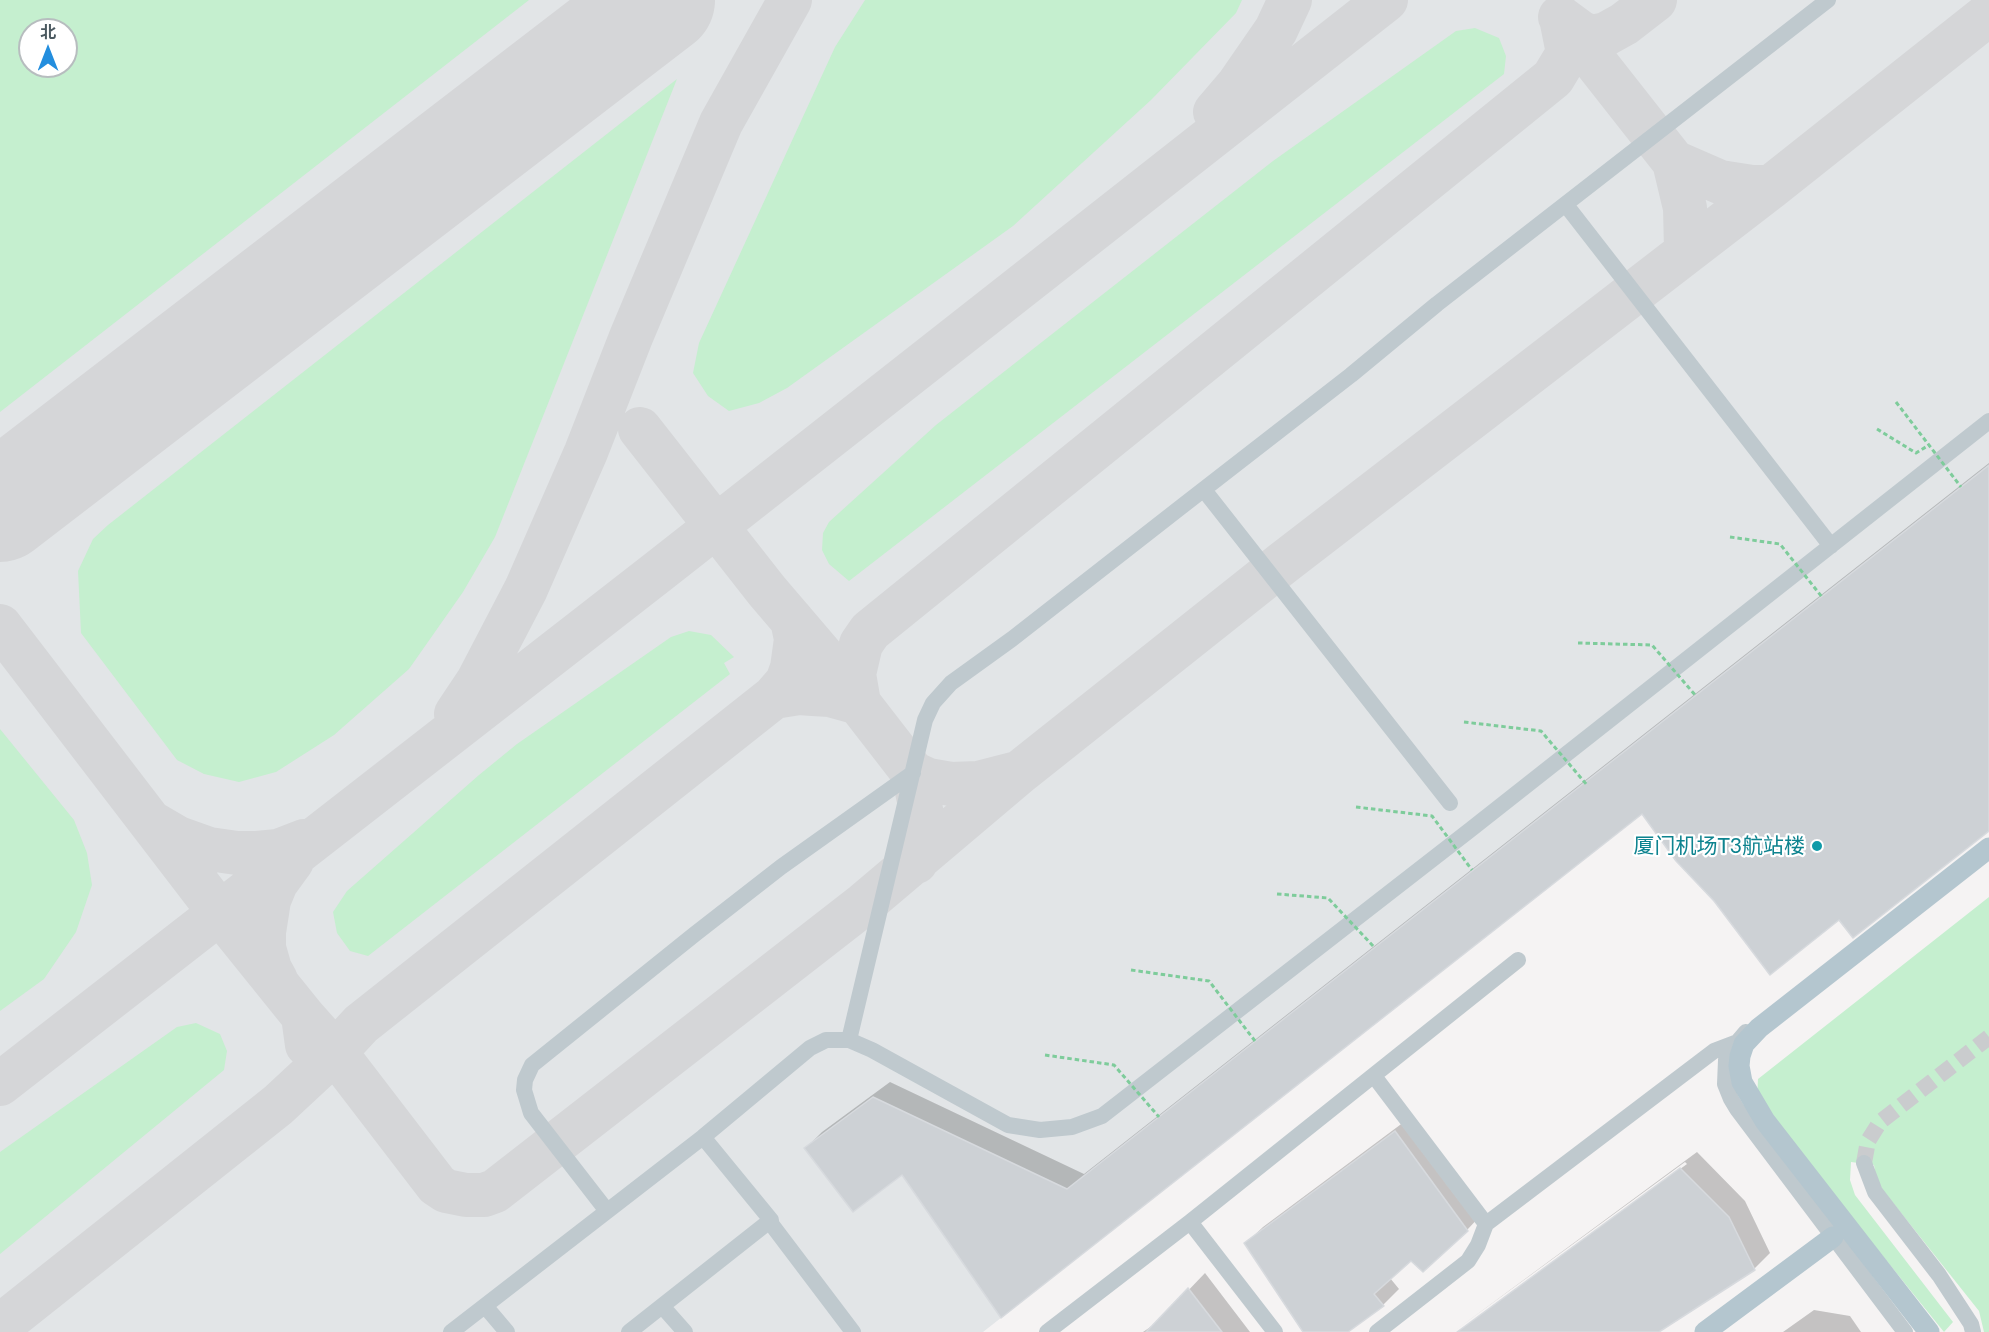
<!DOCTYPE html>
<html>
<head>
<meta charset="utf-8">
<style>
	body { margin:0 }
	#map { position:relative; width:1989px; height:1332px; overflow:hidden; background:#f5f3f3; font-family:Lato,"Noto Sans SC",sans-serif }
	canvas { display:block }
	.north { position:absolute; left:18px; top:18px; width:60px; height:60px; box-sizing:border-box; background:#fff; border:2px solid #b7bdbf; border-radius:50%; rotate:0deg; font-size:16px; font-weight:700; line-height:24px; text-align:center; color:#4b5960 }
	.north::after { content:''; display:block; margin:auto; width:21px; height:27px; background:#238ede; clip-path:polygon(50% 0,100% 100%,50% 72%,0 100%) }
</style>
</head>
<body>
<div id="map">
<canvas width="1989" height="1332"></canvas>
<div class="north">北</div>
</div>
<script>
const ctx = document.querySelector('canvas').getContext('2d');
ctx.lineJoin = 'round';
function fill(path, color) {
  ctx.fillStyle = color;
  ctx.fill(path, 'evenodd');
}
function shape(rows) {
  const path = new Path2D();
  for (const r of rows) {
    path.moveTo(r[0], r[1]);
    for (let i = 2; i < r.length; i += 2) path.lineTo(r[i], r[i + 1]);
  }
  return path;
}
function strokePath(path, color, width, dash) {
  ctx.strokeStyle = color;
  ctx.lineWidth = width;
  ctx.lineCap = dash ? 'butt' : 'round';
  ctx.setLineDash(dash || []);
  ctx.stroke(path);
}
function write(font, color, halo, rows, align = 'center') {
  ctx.font = font + ' Lato,"Noto Sans SC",sans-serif';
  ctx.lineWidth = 4.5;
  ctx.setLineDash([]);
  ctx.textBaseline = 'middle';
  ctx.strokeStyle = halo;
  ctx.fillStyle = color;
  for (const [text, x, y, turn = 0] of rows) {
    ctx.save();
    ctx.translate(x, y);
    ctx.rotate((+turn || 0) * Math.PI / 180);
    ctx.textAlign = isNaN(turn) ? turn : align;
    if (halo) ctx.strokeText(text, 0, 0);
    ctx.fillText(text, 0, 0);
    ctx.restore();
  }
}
fill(shape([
	[0,0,1989,0,1989,831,1853,938,1838,920,1770,975,1714,901,1676,861,1642,814,983,1332,0,1332],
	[30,30,66,30,66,66,30,66]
]), '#e2e5e7');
fill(shape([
	[0,0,529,0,0,412],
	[30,30,66,30,66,66,30,66],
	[865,0,1242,0,1236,13,1151,100,1013,226,787,388,759,403,729,411,708,396,693,373,699,343,835,47],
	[1475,28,1499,38,1506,56,1504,74,849,581,829,564,822,550,823,533,829,522,936,425,1273,161,1456,31],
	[677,79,495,537,463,592,409,669,334,735,276,772,239,782,204,774,177,760,81,633,78,571,93,539,108,525],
	[689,631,711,635,734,657,724,663,730,674,368,956,350,951,337,933,333,912,347,891,479,775,517,744,671,637],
	[0,729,74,820,87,853,92,885,76,932,44,979,0,1011],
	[1989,897,1989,1332,1984,1332,1979,1311,1882,1189,1876,1177,1874,1165,1851,1162,1850,1180,1855,1195,1953,1322,1944,1332,1757,1100,1758,1079],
	[196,1023,220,1034,227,1051,224,1070,0,1254,0,1152,177,1027]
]), '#c5efcf');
fill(shape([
	[1989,463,1989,829,1839,918,1716,900,1642,812,1001,1316,902,1173,806,1148,822,1132,890,1082,1084,1174],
	[1412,1116,1483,1213,1467,1230,1411,1259,1390,1278,1399,1289,1383,1305,1346,1332,1305,1332,1246,1243,1263,1227],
	[1697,1152,1745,1201,1770,1253,1754,1269,1656,1332,1459,1332,1687,1164,1685,1162,1453,1332],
	[1205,1273,1250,1332,1143,1332,1159,1321],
	[1814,1310,1850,1316,1861,1332,1783,1332]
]), '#0003');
strokePath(shape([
	[1560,17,1674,162],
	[1561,18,1580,32,1591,37,1606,34,1624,24,1655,0],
	[1215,112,1238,85,1276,30,1290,0],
	[1686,250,1685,208,1674,162,1720,182,1752,187,1771,187],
	[640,429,767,591,820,653,913,773],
	[0,524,16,495],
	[0,626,220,913,303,1016,307,1045],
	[774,697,799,693,813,694,830,695,859,703,854,674,861,644,870,631,1553,78,1568,53,1561,18],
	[456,714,478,681,526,589,586,452,631,337,721,123,790,0],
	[154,824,178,838,209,849,237,853,257,853,278,851,304,841],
	[916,862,921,845,923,819,913,773,928,780,951,784,978,783,1017,773],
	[276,980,270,969,264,948,264,932,269,900,276,883,292,861],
	[303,1016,335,1052,437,1185,446,1191,466,1195,484,1195,495,1191,864,904,1020,772,1283,563,1771,187,1989,14],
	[0,1084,659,571,1386,0],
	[0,1326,278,1105,335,1052,361,1024,774,697,787,682,792,668,796,639,792,620]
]), '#d5d6d8', 44);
strokePath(shape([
	[0,507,660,0]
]), '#d5d6d8', 110);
const building = shape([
	[1989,465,1989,831,1853,938,1839,920,1770,975,1714,901,1676,861,1642,814,1001,1318,902,1175,853,1212,804,1148,873,1097,1067,1189,1989,465],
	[1395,1131,1468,1231,1423,1272,1411,1261,1374,1294,1384,1306,1348,1332,1303,1332,1244,1243,1395,1131],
	[1680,1168,1729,1217,1755,1270,1659,1332,1457,1332,1680,1168],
	[1188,1288,1222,1332,1146,1332,1188,1288]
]);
fill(building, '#cdd1d5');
strokePath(building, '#d7dade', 1.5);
strokePath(shape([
	[1864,1163,1868,1141,1880,1122,1989,1037]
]), '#caccce', 16, [16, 8]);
strokePath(shape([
	[1877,429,1916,453,1929,445]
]), '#7ecc9b', 3, [4.5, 3]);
strokePath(shape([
	[1566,205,1831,546],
	[1204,490,1450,803],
	[1746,1032,1729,1052,1726,1060,1725,1084,1731,1099,1737,1109,1905,1332],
	[849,1040,925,720,933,703,951,683,1012,639,1181,507,1351,375,1437,304,1828,0],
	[1374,1076,1486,1224,1714,1051,1735,1043],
	[1864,1163,1875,1192,1939,1275,1971,1324,1973,1332],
	[607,1211,531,1113,524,1090,525,1080,532,1065,695,934,781,867,913,773],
	[769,1221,853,1332],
	[1190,1222,1275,1332],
	[485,1306,507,1332],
	[662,1306,685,1332],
	[451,1332,703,1137,810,1048,826,1040,849,1040,872,1050,1008,1125,1040,1130,1072,1127,1102,1116,1470,830,1989,421],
	[629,1332,771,1220,703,1137],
	[1047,1332,1190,1222,1518,960],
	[1377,1332,1468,1261,1478,1245,1486,1224]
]), '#bfc9ce', 16);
strokePath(shape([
	[1705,1332,1833,1237],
	[1929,1332,1765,1121,1742,1082,1739,1066,1740,1056,1744,1044,1759,1028,1989,848]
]), '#b4c6cf', 21);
strokePath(shape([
	[1896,402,1961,487],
	[1730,537,1780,544,1822,597],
	[1578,643,1652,645,1696,696],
	[1464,722,1541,731,1587,785],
	[1356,807,1432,816,1472,870],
	[1277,894,1328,898,1374,947],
	[1131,970,1209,981,1255,1041],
	[1045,1055,1114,1065,1159,1117]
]), '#7ecc9b', 3, [4.5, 3]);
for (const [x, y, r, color] of [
	[1817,846,6,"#0f9aa8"]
]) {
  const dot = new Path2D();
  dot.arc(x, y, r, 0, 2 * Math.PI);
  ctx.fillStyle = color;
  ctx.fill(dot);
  strokePath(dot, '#fff', 2);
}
write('21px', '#0d838f', '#fff', [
	["厦门机场T3航站楼",1805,846]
], 'right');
</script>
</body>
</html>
